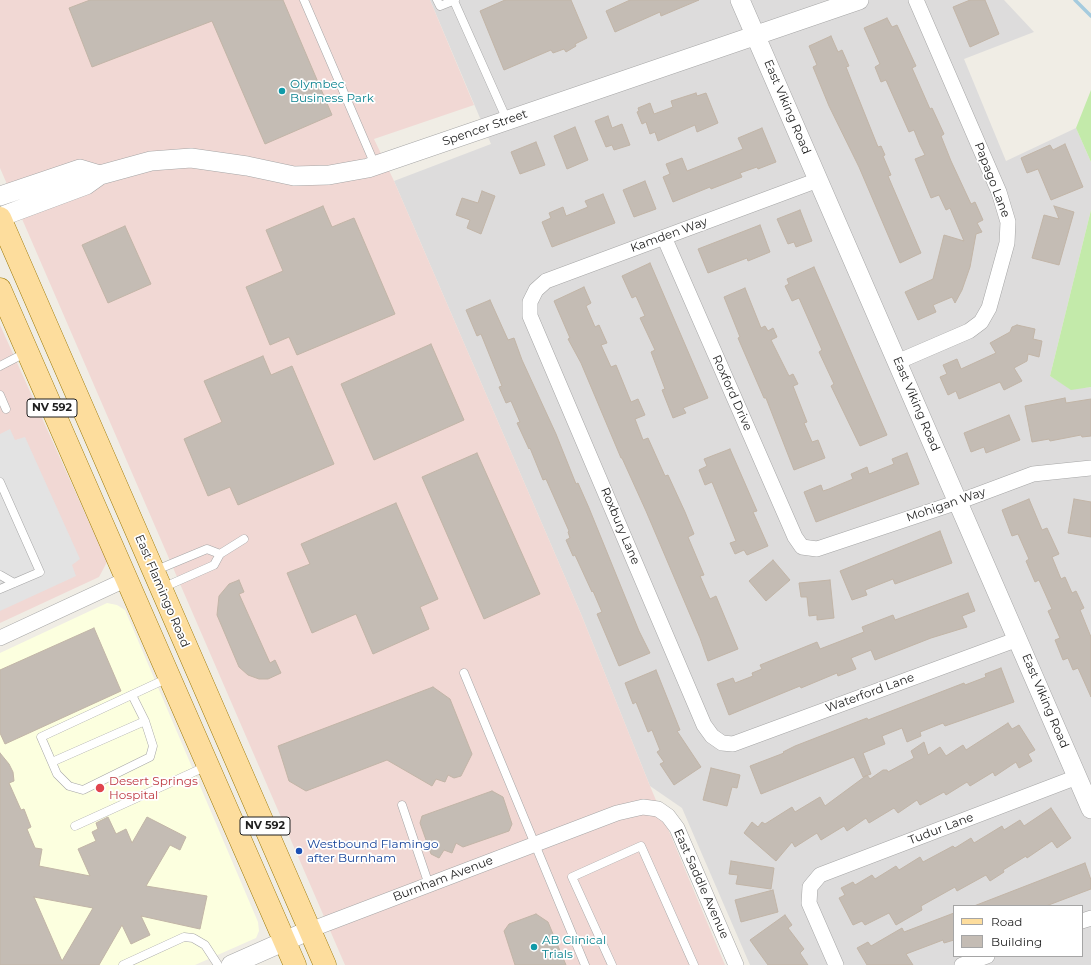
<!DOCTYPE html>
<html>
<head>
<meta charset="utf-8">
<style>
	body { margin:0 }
	#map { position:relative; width:1091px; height:965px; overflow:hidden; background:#f0ede5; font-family:Montserrat,sans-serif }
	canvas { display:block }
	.legend { position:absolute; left:953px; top:905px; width:130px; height:52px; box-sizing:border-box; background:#fff; border:1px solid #a5a5a5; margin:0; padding:5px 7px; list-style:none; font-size:12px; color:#1f1f1f }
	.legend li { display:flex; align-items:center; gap:8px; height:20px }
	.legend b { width:20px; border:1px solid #a5a5a5 }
</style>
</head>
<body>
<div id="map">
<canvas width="1091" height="965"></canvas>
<ul class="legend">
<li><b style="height:5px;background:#fddd9d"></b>Road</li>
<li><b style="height:11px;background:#c4bcb4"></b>Building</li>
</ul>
</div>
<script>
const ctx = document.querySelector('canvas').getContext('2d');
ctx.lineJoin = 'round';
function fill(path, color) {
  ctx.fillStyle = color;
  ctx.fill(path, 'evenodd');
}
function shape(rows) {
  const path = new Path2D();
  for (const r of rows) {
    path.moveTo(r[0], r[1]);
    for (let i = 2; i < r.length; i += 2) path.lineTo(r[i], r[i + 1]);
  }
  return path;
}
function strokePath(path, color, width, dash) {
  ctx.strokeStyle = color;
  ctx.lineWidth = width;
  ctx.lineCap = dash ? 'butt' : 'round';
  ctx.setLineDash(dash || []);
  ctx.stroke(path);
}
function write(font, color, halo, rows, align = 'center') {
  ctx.font = font + ' Montserrat,sans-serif';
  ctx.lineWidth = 3.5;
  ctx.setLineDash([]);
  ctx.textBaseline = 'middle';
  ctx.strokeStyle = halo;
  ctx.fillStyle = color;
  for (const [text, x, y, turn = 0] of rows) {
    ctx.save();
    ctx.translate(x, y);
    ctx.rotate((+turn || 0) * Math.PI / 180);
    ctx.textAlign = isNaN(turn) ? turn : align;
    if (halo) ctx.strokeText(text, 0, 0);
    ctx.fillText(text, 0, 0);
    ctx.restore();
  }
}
fill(shape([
	[430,0,1004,0,1034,32,964,59,1006,161,1076,128,1091,162,1091,210,1050,376,1071,389,1091,387,1091,965,750,965,682,808,650,786,581,614,394,181,491,144],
	[954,906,1082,906,1082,956,954,956]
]), '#dddcdc');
fill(shape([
	[0,0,430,0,474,105,374,139,394,181,581,614,650,786,725,965,345,965,0,168],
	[0,325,107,562,99,577,0,623]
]), '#f1d8d4');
fill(shape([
	[107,603,117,605,125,610,258,922,259,931,256,938,195,965,0,965,0,653]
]), '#fcffdf');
fill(shape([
	[1091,90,1091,162,1076,128],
	[1091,210,1091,387,1071,390,1050,376]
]), '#c3eaaa');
fill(shape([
	[10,429,15,440,25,437,80,559,72,565,76,576,0,611,0,434]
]), '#e3e3e3');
strokePath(shape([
	[1075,0,1091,16]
]), '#a5cbde', 3.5);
const building = shape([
	[90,0,283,0,332,115,265,144,212,21,92,67,69,8,90,0],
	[505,0,571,0,587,38,575,44,576,46,566,52,564,49,553,53,551,50,504,70,480,11,505,0],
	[630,0,699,0,661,16,660,12,615,32,606,11,630,0],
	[970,0,985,0,999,34,970,47,953,7,970,0],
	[887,18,892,27,897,25,916,66,912,68,930,109,932,108,944,134,941,136,951,161,971,204,975,202,983,220,977,223,982,232,976,234,970,267,962,290,955,303,952,297,933,305,936,312,918,320,905,292,933,279,944,235,964,241,950,208,946,210,939,195,931,198,915,159,925,155,920,145,914,130,909,132,886,80,881,82,875,67,880,64,864,28,887,18],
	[831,36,838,52,842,50,849,66,846,67,878,147,881,146,885,155,883,156,891,175,888,176,921,253,900,263,859,167,829,106,813,67,817,65,809,46,831,36],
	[696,93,697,96,706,93,718,123,697,132,695,125,658,141,655,132,650,134,646,122,642,124,637,112,639,111,638,108,650,103,654,114,673,107,671,101,696,93],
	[608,116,612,128,622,124,630,145,614,150,612,145,606,147,595,121,608,116],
	[575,127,588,160,567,169,554,136,575,127],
	[762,128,776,162,758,169,757,167,740,173,742,177,711,189,710,187,673,202,663,177,670,174,666,164,682,158,687,171,743,149,738,138,762,128],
	[536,142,545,165,520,174,511,152,536,142],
	[1065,144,1083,187,1051,200,1038,169,1027,173,1021,158,1050,145,1053,150,1065,144],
	[645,181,656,209,634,217,623,190,645,181],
	[482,191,495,196,481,234,467,228,470,220,456,215,462,198,478,203,482,191],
	[603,194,615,223,552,247,542,222,551,218,549,213,563,207,566,216,588,207,585,201,603,194],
	[323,206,332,227,354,218,395,314,297,355,289,337,270,345,246,287,283,271,266,230,323,206],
	[1054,206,1074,212,1059,265,1032,258,1044,215,1059,219,1054,206],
	[800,210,812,241,796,247,794,242,788,244,777,219,800,210],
	[760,225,770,252,748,261,747,258,708,273,698,249,760,225],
	[125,226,151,284,108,303,82,245,125,226],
	[650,263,708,398,683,408,686,413,673,418,662,390,665,389,651,352,655,350,640,318,645,316,636,296,632,298,622,276,650,263],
	[814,267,887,435,860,446,831,386,834,384,819,352,822,350,799,298,792,301,785,286,789,284,787,279,814,267],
	[584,287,591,303,586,306,595,327,599,325,607,343,601,345,611,367,616,365,631,402,638,399,645,415,635,419,643,440,648,438,665,476,668,475,685,512,694,534,688,537,704,575,700,576,710,599,716,596,738,649,708,661,700,638,646,511,622,458,621,458,581,363,568,339,570,338,554,301,584,287],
	[745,288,761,328,765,326,768,331,773,328,777,337,771,340,789,376,793,374,798,384,793,386,807,422,804,423,812,442,818,440,825,458,794,470,766,398,764,398,738,338,740,337,724,297,745,288],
	[490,300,508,340,514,338,522,360,556,434,576,484,578,483,589,508,639,631,650,653,619,666,597,614,602,612,593,591,592,592,575,555,573,556,566,540,570,538,568,532,569,531,546,479,543,480,530,448,529,449,517,423,520,422,511,401,506,403,499,387,502,386,481,334,477,336,466,310,490,300],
	[1017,325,1035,329,1033,339,1042,341,1039,357,1028,354,1027,361,1014,368,1022,381,1004,390,1000,382,959,399,956,391,948,395,940,377,947,374,943,365,957,359,961,369,996,353,990,343,1010,332,1012,327,1017,325],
	[431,344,464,420,374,460,341,384,431,344],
	[263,356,271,375,292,366,334,464,238,505,230,487,208,496,184,439,222,422,204,381,263,356],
	[1065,398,1066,403,1091,399,1091,436,1082,437,1081,435,1050,441,1049,439,1032,442,1025,406,1065,398],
	[1009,415,1020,440,986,453,984,447,971,452,964,433,1009,415],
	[730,449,757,511,753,512,768,546,747,555,744,550,735,554,730,543,736,541,712,482,705,485,699,470,707,466,704,459,730,449],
	[477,453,540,594,484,619,422,477,477,453],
	[907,453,919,484,816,522,804,492,821,485,823,491,829,489,853,479,851,474,867,467,869,474,894,464,892,459,907,453],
	[1029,499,1042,530,1047,528,1059,554,1052,557,1061,579,1065,577,1072,593,1076,591,1084,608,1080,610,1091,637,1091,697,1078,668,1073,670,1068,658,1063,660,1055,640,1060,638,1048,611,1052,609,1039,580,1035,582,1026,561,1029,559,1018,534,1012,536,1002,510,1029,499],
	[1074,499,1091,502,1091,537,1068,533,1074,499],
	[396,503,438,599,420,607,429,629,373,654,356,614,312,633,287,573,310,564,301,544,396,503],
	[940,531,952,563,895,584,893,579,865,590,867,595,852,600,840,571,940,531],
	[773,560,790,580,766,601,749,581,773,560],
	[239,580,244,592,239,594,270,663,275,660,281,673,268,679,259,679,248,675,239,667,217,615,219,596,229,584,239,580],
	[830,580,834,618,817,620,817,615,809,616,807,597,801,597,799,583,830,580],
	[968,593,975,611,962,616,967,627,931,638,875,660,871,650,851,658,856,669,838,676,837,673,801,688,800,686,729,715,717,684,733,678,735,683,753,676,752,673,762,669,760,665,817,642,820,649,864,632,862,627,893,615,895,620,968,593],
	[94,628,121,691,5,744,0,733,0,670,94,628],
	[1001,668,1014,702,945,726,943,723,920,732,921,736,907,742,902,728,882,736,885,744,863,753,871,774,863,777,854,757,761,794,750,766,784,753,783,752,795,746,867,718,868,720,964,683,965,685,986,677,985,674,1001,668],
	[656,670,680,730,677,731,701,767,674,785,660,764,664,762,657,752,660,750,652,730,648,732,636,702,633,704,625,683,656,670],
	[433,687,450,699,472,754,461,776,454,778,448,775,445,782,436,779,432,786,387,760,306,791,289,781,278,746,433,687],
	[1008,723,1012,729,1019,725,1035,750,1028,754,1032,761,1019,768,1016,762,995,776,993,772,970,786,967,782,946,795,944,792,920,805,917,800,898,813,894,808,869,823,866,818,847,831,844,826,821,840,817,833,795,847,792,842,776,861,744,833,752,822,758,827,762,822,765,824,792,807,795,812,820,797,825,806,867,775,870,779,883,770,887,770,888,772,914,758,911,751,924,742,928,755,940,747,946,756,963,745,966,750,1008,723],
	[0,753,9,764,13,772,14,781,9,783,21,810,24,809,31,827,27,829,35,848,42,849,39,866,90,876,78,849,96,841,92,832,98,829,96,823,108,817,116,834,126,829,132,843,147,817,186,837,180,850,170,845,146,886,207,896,200,929,141,916,150,935,131,944,122,925,99,965,0,965,0,753],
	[34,897,93,908,62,961,34,897],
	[711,768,740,775,737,788,732,787,727,806,703,800,711,768],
	[492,791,503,797,512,824,509,831,463,847,456,843,452,853,444,850,439,858,431,854,420,823,422,816,492,791],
	[1051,808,1071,838,1057,848,1052,841,1027,858,1026,856,1003,870,1004,872,990,881,986,875,957,891,955,887,921,906,922,910,896,925,889,913,865,925,862,921,853,925,839,898,845,895,841,888,853,882,855,885,872,875,875,879,896,866,899,870,920,857,923,862,953,846,955,848,971,838,974,843,1002,826,1004,830,1020,820,1024,826,1051,808],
	[731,861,774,868,771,889,736,884,738,875,729,874,731,861],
	[1085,863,1091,880,1091,889,1075,895,1046,906,974,906,1085,863],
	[773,890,778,912,741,922,735,900,773,890],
	[954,913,954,940,944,943,943,940,906,954,913,965,867,965,857,948,868,942,871,946,902,928,904,932,954,913],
	[536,914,548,922,566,965,515,965,504,931,509,924,536,914],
	[785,915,792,925,788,928,804,949,800,953,808,965,768,965,750,940,785,915]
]);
fill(building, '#c4bcb4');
strokePath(building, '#c2b5a7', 1);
const service = shape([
	[304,0,375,165],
	[437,0,440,6,455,0],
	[454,1,507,120],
	[0,366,27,352],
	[0,395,6,409],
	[0,482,40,572,0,589],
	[154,571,207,549,220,554],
	[0,575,14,583],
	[162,588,214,565,220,554,244,539],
	[464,673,585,965],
	[132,695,145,721,153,746,150,757,83,790,69,786,57,774,41,737,168,678],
	[52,762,145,721],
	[402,805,429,885],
	[75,826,207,766],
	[123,965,184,937,193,938,205,945,218,965],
	[612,965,572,877,641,846,694,965]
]);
const minor = shape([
	[818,180,546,281,536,290,530,302,530,316,704,725,712,736,722,743,733,744,1018,639],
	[664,237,795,537,802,547,817,549,958,502,1033,474,1091,468],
	[897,362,969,331,981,322,989,308,1007,243,1008,222,999,192,916,0],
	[0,638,127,579],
	[1082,921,1091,918],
	[310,930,617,813,643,807,658,809,668,816,677,828,736,965],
	[836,965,809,903,810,887,820,875,1077,777],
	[962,965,987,956]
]);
const tertiary = shape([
	[740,0,1091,809],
	[0,196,80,169,100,175],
	[0,217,86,185,100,175,151,161,191,158,247,166,294,176,329,175,368,168,859,0],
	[231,965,310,930]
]);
const primary = shape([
	[0,218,325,965],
	[0,289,295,965]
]);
strokePath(service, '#a6a6a6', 9);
strokePath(minor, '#a6a6a6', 16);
strokePath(tertiary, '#a6a6a6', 20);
strokePath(primary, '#9a7600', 23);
strokePath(service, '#fff', 8);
strokePath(minor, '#fff', 15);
strokePath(tertiary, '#fff', 19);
strokePath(primary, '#fddd9d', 22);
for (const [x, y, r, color] of [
	[282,91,4,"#0f9aa8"],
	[100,788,5,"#e0444e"],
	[299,851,4,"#1a4fb4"],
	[534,947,4,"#0f9aa8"]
]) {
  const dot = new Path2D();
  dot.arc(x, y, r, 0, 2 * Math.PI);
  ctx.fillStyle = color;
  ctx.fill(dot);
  strokePath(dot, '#fff', 1.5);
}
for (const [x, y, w] of [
	[52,408,50],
	[265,826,50]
]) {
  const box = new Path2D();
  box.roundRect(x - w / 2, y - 9, w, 18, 3);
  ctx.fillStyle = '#fff';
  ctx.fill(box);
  strokePath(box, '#1f1f1f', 1);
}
write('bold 11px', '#1f1f1f', null, [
	["NV 592",52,408],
	["NV 592",265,826]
]);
write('12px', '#0d838f', '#fff', [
	["Olymbec",290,84],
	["Business Park",290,98],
	["AB Clinical",542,940],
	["Trials",542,954]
], 'left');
write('12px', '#1f1f1f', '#fff', [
	["East Viking Road",787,107,67],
	["Spencer Street",485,128,-19],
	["Papago Lane",992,180,69],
	["Kamden Way",669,235,-20],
	["Roxford Drive",732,393,66],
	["East Viking Road",916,404,67],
	["Mohigan Way",946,505,-19],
	["Roxbury Lane",620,526,67],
	["East Flamingo Road",162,591,67],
	["Waterford Lane",870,693,-20],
	["East Viking Road",1045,701,67],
	["Tudur Lane",941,829,-21],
	["Burnham Avenue",443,879,-21],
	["East Saddle Avenue",701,884,66]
]);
write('12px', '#be3a42', '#fff', [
	["Desert Springs",109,781],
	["Hospital",109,795]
], 'left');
write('12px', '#164399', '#fff', [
	["Westbound Flamingo",307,844],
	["after Burnham",307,858]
], 'left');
</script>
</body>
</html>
